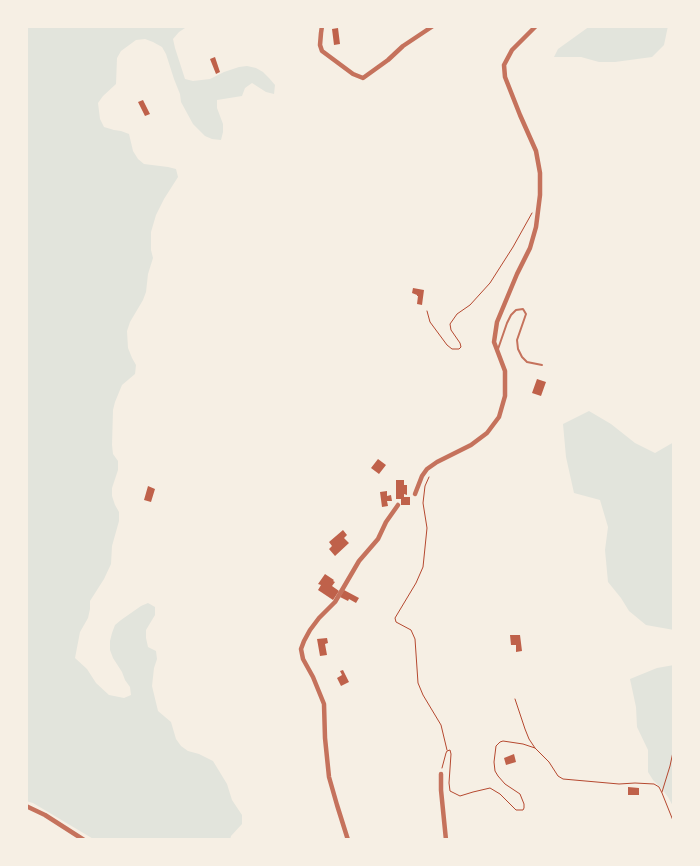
<!DOCTYPE html>
<html>
<head>
<meta charset="utf-8">
<style>
	body { margin:0 }
	#map { position:relative; width:700px; height:866px; overflow:hidden; background:#f6efe4; font-family:Roboto,sans-serif }
	canvas { display:block }
	.frame { position:absolute; inset:0; border:28px solid #f6efe4; pointer-events:none }
</style>
</head>
<body>
<div id="map">
<canvas width="700" height="866"></canvas>
<div class="frame"></div>
</div>
<script>
const ctx = document.querySelector('canvas').getContext('2d');
ctx.lineJoin = 'round';
function fill(path, color) {
  ctx.fillStyle = color;
  ctx.fill(path, 'evenodd');
}
function shape(rows) {
  const path = new Path2D();
  for (const r of rows) {
    path.moveTo(r[0], r[1]);
    for (let i = 2; i < r.length; i += 2) path.lineTo(r[i], r[i + 1]);
  }
  return path;
}
function strokePath(path, color, width, dash) {
  ctx.strokeStyle = color;
  ctx.lineWidth = width;
  ctx.lineCap = dash ? 'butt' : 'round';
  ctx.setLineDash(dash || []);
  ctx.stroke(path);
}
fill(shape([
	[26,26,188,26,179,32,173,39,175,48,185,79,193,81,210,79,224,72,239,67,247,66,256,68,263,72,269,78,275,85,274,94,266,92,252,83,245,88,242,96,217,100,217,108,223,124,223,132,221,140,212,139,205,136,193,124,181,102,180,94,174,79,166,54,162,47,153,42,145,39,136,40,121,51,117,58,116,84,103,96,98,103,100,119,104,127,114,130,121,131,129,134,133,151,138,159,144,164,168,167,176,169,178,177,164,199,156,215,151,232,151,250,153,258,148,274,146,292,143,300,130,322,127,331,128,348,132,358,136,365,135,374,122,385,115,402,113,410,112,445,113,454,118,461,118,470,112,488,112,496,115,505,119,512,119,521,112,546,111,564,104,579,90,601,90,609,88,618,80,632,75,658,87,669,96,683,109,695,124,698,131,695,130,687,125,680,122,672,113,658,110,650,110,641,112,633,115,625,121,620,141,606,148,603,155,607,155,615,146,630,146,638,148,647,156,651,157,659,154,668,152,686,158,711,171,722,176,739,181,746,188,751,199,754,213,761,227,784,232,800,242,815,242,824,231,836,230,840,95,840,33,803,26,801],
	[590,26,668,26,664,45,652,57,615,62,599,62,581,57,554,57,558,49],
	[589,411,611,424,635,443,655,453,674,442,674,630,646,625,629,611,621,598,608,582,605,550,608,527,600,500,574,493,566,457,563,424],
	[674,665,674,808,668,797,661,788,653,780,648,772,648,750,637,727,636,707,630,679,657,668]
]), '#e2e4dc');
fill(shape([
	[338,28,340,44,334,45,332,29],
	[215,57,220,72,216,74,210,59],
	[143,100,150,114,145,116,138,102],
	[413,288,424,290,422,305,417,304,418,296,417,296,417,295,412,293],
	[537,379,546,382,541,396,532,393],
	[378,459,386,465,379,474,371,468],
	[396,480,404,480,404,485,407,485,407,495,404,494,404,497,410,497,410,505,401,505,401,499,396,499],
	[148,486,155,489,151,502,144,500],
	[387,491,387,496,391,495,392,501,387,501,388,506,382,507,380,492],
	[343,530,347,535,344,538,349,543,335,556,329,549,332,546,329,542],
	[325,574,334,580,333,581,335,582,332,586,339,591,333,600,318,590,321,585,318,584],
	[344,590,359,598,356,603,349,599,348,601,340,597],
	[510,635,520,635,522,651,516,652,516,645,511,645],
	[327,638,328,643,325,644,327,655,320,656,317,639],
	[343,670,349,682,341,686,337,678,342,675,340,671],
	[514,754,516,762,506,765,504,758],
	[628,787,639,788,639,795,628,795]
]), '#bf614a');
strokePath(shape([
	[427,311,430,322,447,345,452,349,459,349,461,347,460,343,451,330,450,324,457,314,470,305,490,283,513,247,532,213],
	[429,477,425,486,423,503,427,528,423,567,416,583,395,618,396,622,411,630,415,639,418,683,423,695,441,725,447,750],
	[515,699,525,729,529,739,535,748],
	[442,768,446,753,447,751,450,750,451,754,449,783,450,791,460,796,473,792,490,788,500,794,516,810,523,810,524,808,524,804,520,794,505,784,498,776,495,771,494,762,496,746,500,742,503,741,523,744,535,748,549,762,558,776,563,779,619,784,635,783,654,784,659,787,662,793,674,823],
	[662,792,670,766,673,752]
]), '#b5482f', 1);
strokePath(shape([
	[498,349,507,323,511,315,516,310,523,309,526,314,517,340,518,349,522,357,527,362,542,365]
]), '#c5725c', 2);
strokePath(shape([
	[322,26,321,33,320,45,322,51,353,74,363,78,388,60,403,46,433,26],
	[415,494,422,476,427,469,437,462,471,445,487,433,499,417,505,396,505,371,494,342,497,322,517,274,530,248,536,227,540,195,540,173,536,151,520,115,505,77,504,65,512,50,536,26],
	[441,774,441,790,446,840],
	[26,806,45,815,84,840],
	[348,840,337,805,329,777,325,738,324,704,313,677,303,659,301,649,304,641,310,630,319,618,335,602,359,561,378,539,386,522,398,505]
]), '#c5725c', 4.5);
</script>
</body>
</html>
